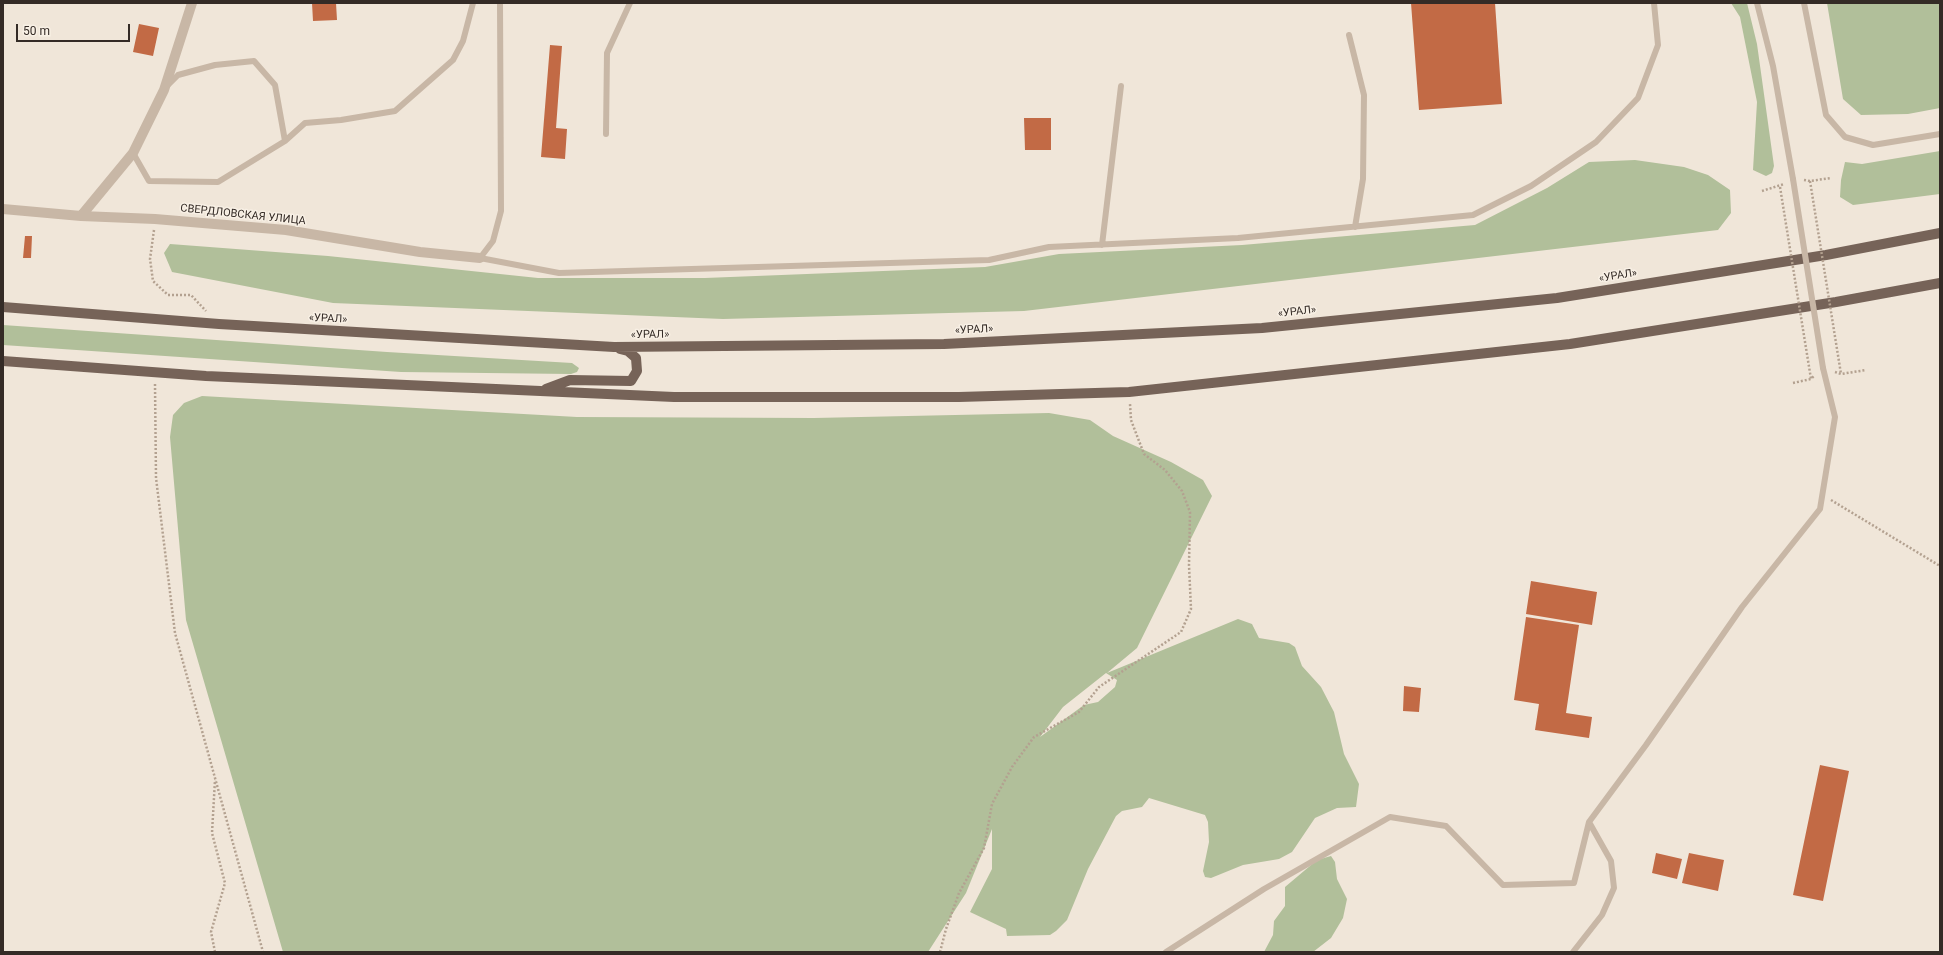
<!DOCTYPE html>
<html>
<head>
<meta charset="utf-8">
<style>
	body { margin:0 }
	#map { position:relative; width:1943px; height:955px; overflow:hidden; background:#f0e6d9; font-family:Roboto,sans-serif }
	canvas { display:block }
	.frame { position:absolute; inset:0; border:4px solid #342b26; pointer-events:none }
	.scale { position:absolute; left:16px; top:24px; width:114px; height:18px; box-sizing:border-box; border:2px solid #342b26; border-top:0; padding-left:5px; font-size:12px; line-height:14px; white-space:nowrap; color:#342b26; -webkit-text-stroke:3px #f8f0e5; paint-order:stroke }
</style>
</head>
<body>
<div id="map">
<canvas width="1943" height="955"></canvas>
<div class="frame"></div>
<div class="scale">50 m</div>
</div>
<script>
const ctx = document.querySelector('canvas').getContext('2d');
ctx.lineJoin = 'round';
function fill(path, color) {
  ctx.fillStyle = color;
  ctx.fill(path, 'evenodd');
}
function shape(rows) {
  const path = new Path2D();
  for (const r of rows) {
    path.moveTo(r[0], r[1]);
    for (let i = 2; i < r.length; i += 2) path.lineTo(r[i], r[i + 1]);
  }
  return path;
}
function strokePath(path, color, width, dash) {
  ctx.strokeStyle = color;
  ctx.lineWidth = width;
  ctx.lineCap = dash ? 'butt' : 'round';
  ctx.setLineDash(dash || []);
  ctx.stroke(path);
}
function write(font, color, halo, rows, align = 'center') {
  ctx.font = font + ' Roboto,sans-serif';
  ctx.lineWidth = 3;
  ctx.setLineDash([]);
  ctx.textBaseline = 'middle';
  ctx.strokeStyle = halo;
  ctx.fillStyle = color;
  for (const [text, x, y, turn = 0] of rows) {
    ctx.save();
    ctx.translate(x, y);
    ctx.rotate((+turn || 0) * Math.PI / 180);
    ctx.textAlign = isNaN(turn) ? turn : align;
    if (halo) ctx.strokeText(text, 0, 0);
    ctx.fillText(text, 0, 0);
    ctx.restore();
  }
}
fill(shape([
	[1731,3,1747,3,1757,44,1774,166,1772,173,1766,176,1753,170,1757,102,1740,17],
	[1827,3,1940,3,1940,108,1908,114,1861,115,1843,99],
	[1940,151,1940,194,1853,205,1840,197,1841,180,1845,162,1862,164],
	[1635,160,1684,167,1708,175,1730,190,1731,213,1718,230,1024,311,723,319,333,303,172,272,164,253,170,244,328,256,538,278,705,278,985,267,1059,254,1242,245,1475,225,1547,188,1589,162],
	[3,325,387,352,572,363,579,368,577,372,571,374,401,372,3,345],
	[202,396,577,417,814,418,1049,413,1090,420,1113,436,1171,462,1203,480,1212,496,1137,648,1107,673,1238,619,1252,624,1259,638,1289,643,1295,647,1302,666,1321,687,1334,712,1344,754,1359,784,1356,807,1337,808,1315,818,1292,852,1279,859,1243,865,1211,878,1205,877,1203,871,1209,842,1208,822,1205,815,1149,798,1142,807,1122,811,1116,816,1088,869,1067,920,1056,931,1050,935,1007,936,1006,929,970,912,992,869,992,829,966,893,928,952,283,952,186,620,170,437,173,415,184,403],
	[1106,673,1117,680,1115,687,1098,702,1084,705,1040,737,1063,707],
	[1331,856,1335,862,1337,879,1347,899,1343,918,1331,938,1313,952,1264,952,1273,935,1274,921,1285,906,1285,887,1317,860]
]), '#b1bf9a');
fill(shape([
	[312,3,336,3,337,20,313,21],
	[1411,3,1495,3,1502,104,1419,110],
	[139,24,159,28,153,56,133,52],
	[550,45,562,46,556,128,567,129,565,159,541,157],
	[1024,118,1051,118,1051,150,1025,150],
	[25,236,32,236,31,258,23,258],
	[1531,581,1597,592,1592,625,1526,614],
	[1526,617,1579,625,1566,713,1592,717,1589,738,1535,730,1539,704,1514,700],
	[1404,686,1421,688,1419,712,1403,711],
	[1820,765,1849,771,1823,901,1793,895],
	[1656,853,1682,859,1677,879,1652,873],
	[1689,853,1724,860,1718,891,1682,883]
]), '#c26a45');
strokePath(shape([
	[1804,180,1810,181,1831,178],
	[1762,191,1784,184],
	[154,230,150,259,153,281,168,295,191,295,206,311],
	[1835,372,1841,374,1866,370],
	[1793,383,1811,379,1814,376],
	[155,384,156,478,175,633,263,952],
	[1831,500,1940,566],
	[215,952,211,932,225,883,212,833,215,780],
	[940,952,946,929,959,893,984,848,992,804,1012,767,1034,737,1079,712,1099,687,1181,632,1191,609,1189,565,1190,512,1182,491,1165,470,1144,454,1131,420,1130,404]
]), '#b3a190', 2.5, [2, 2]);
strokePath(shape([
	[500,3,501,211,493,241,480,258,559,273,989,260,1049,247,1238,238,1473,215,1531,186,1596,142,1638,98,1658,45,1654,3],
	[1757,3,1773,66,1793,179],
	[1804,3,1826,115,1845,137,1873,145,1940,134],
	[1349,35,1364,95,1363,179,1355,227],
	[167,86,178,75,215,65,254,61,275,85,285,141],
	[606,134,607,53,630,3],
	[133,153,149,181,218,182,285,141,305,123,341,120,395,111,453,60,463,41,473,3],
	[1102,245,1121,86],
	[1166,952,1264,889,1390,817,1446,826,1503,885,1574,883,1589,822],
	[1573,952,1602,915,1614,888,1611,861,1589,822,1646,745,1742,607,1820,509,1835,417,1823,368]
]), '#c8b7a6', 6);
strokePath(shape([
	[3,209,81,216,155,219,286,230,420,252,480,258],
	[81,216,133,153,164,90,192,3]
]), '#c8b7a6', 10);
strokePath(shape([
	[3,307,219,324,614,347,944,344,1262,328,1557,298,1826,255,1940,233],
	[3,361,206,376,674,397,959,397,1129,392,1570,344,1836,302,1940,283],
	[546,389,570,380,631,381,637,371,636,358,628,351,620,349]
]), '#766358', 10);
strokePath(shape([
	[1810,181,1841,374],
	[1780,187,1811,379]
]), '#b3a190', 2.5, [2, 2]);
strokePath(shape([
	[1793,179,1823,368]
]), '#c8b7a6', 6);
write('11px', '#342b26', '#f8f0e5', [
	["СВЕРДЛОВСКАЯ УЛИЦА",243,215,6],
	["«УРАЛ»",1618,276,-9],
	["«УРАЛ»",1297,312,-6],
	["«УРАЛ»",328,319,3],
	["«УРАЛ»",974,330,-3],
	["«УРАЛ»",650,335,-1]
]);
</script>
</body>
</html>
